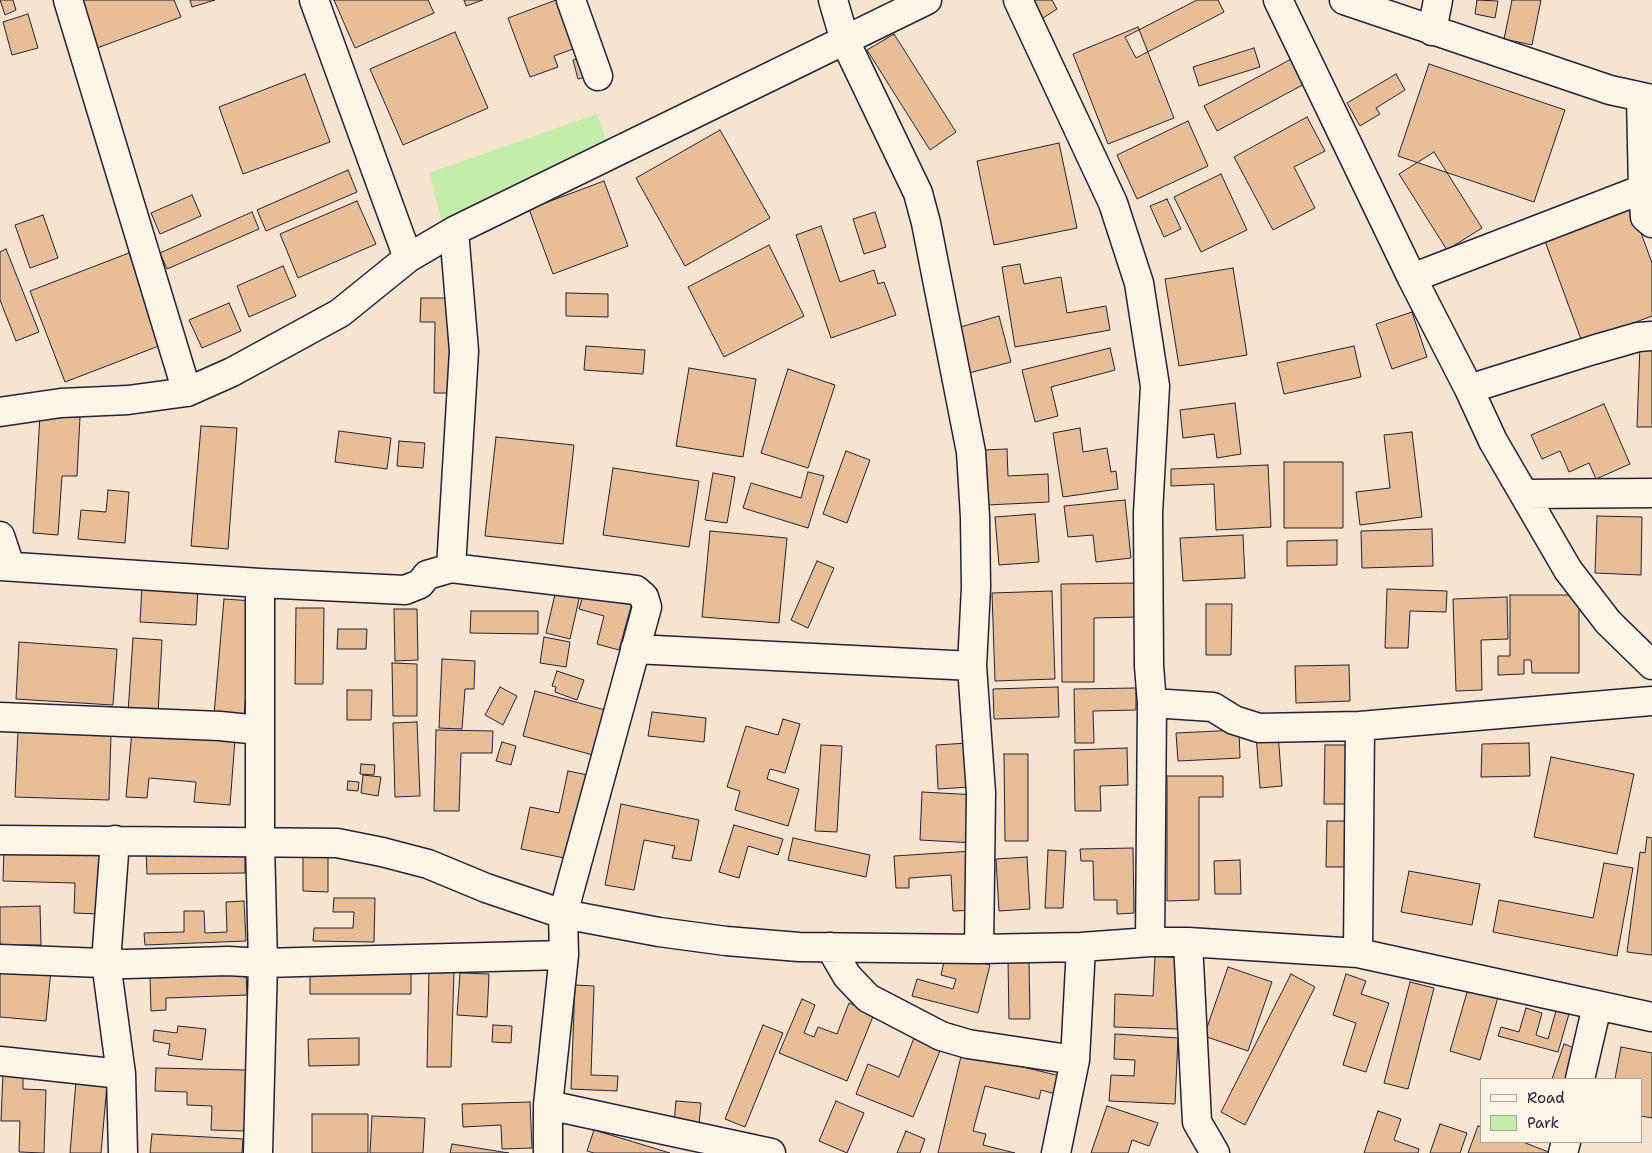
<!DOCTYPE html>
<html>
<head>
<meta charset="utf-8">
<style>
	body { margin:0 }
	#map { position:relative; width:1652px; height:1153px; overflow:hidden; background:#f6e4ce; font-family:"Shantell Sans",sans-serif }
	canvas { display:block }
	.legend { position:absolute; left:1480px; top:1078px; width:162px; height:65px; box-sizing:border-box; background:#fcf5e5; border:1px solid #a5a1a1; margin:0; padding:6px 9px; list-style:none; font-size:15px; color:#22223b }
	.legend li { display:flex; align-items:center; gap:10px; height:25px }
	.legend b { width:25px; border:1px solid #a5a1a1 }
</style>
</head>
<body>
<div id="map">
<canvas width="1652" height="1153"></canvas>
<ul class="legend">
<li><b style="height:6px;background:#fcf5e5"></b>Road</li>
<li><b style="height:14px;background:#c3eda9"></b>Park</li>
</ul>
</div>
<script>
const ctx = document.querySelector('canvas').getContext('2d');
ctx.lineJoin = 'round';
function fill(path, color) {
  ctx.fillStyle = color;
  ctx.fill(path, 'evenodd');
}
function shape(rows) {
  const path = new Path2D();
  for (const r of rows) {
    path.moveTo(r[0], r[1]);
    for (let i = 2; i < r.length; i += 2) path.lineTo(r[i], r[i + 1]);
  }
  return path;
}
function strokePath(path, color, width, dash) {
  ctx.strokeStyle = color;
  ctx.lineWidth = width;
  ctx.lineCap = dash ? 'butt' : 'round';
  ctx.setLineDash(dash || []);
  ctx.stroke(path);
}
fill(shape([
	[597,114,609,148,444,229,429,173]
]), '#c3eda9');
const building = shape([
	[0,0,13,0,16,10,5,15,0,0],
	[71,0,174,0,181,17,89,51,71,0],
	[190,0,215,0,192,7,190,0],
	[334,0,428,0,434,13,355,48,334,0],
	[464,0,483,0,466,6,464,0],
	[556,0,564,0,581,46,554,56,558,67,530,77,508,18,556,0],
	[1029,0,1052,0,1057,9,1040,20,1029,0],
	[1197,0,1218,0,1224,12,1136,58,1125,37,1197,0],
	[1477,0,1498,1,1495,18,1475,14,1477,0],
	[1512,0,1541,0,1532,45,1504,39,1512,0],
	[28,14,38,48,12,55,3,22,28,14],
	[1138,27,1174,118,1108,144,1073,54,1138,27],
	[455,32,488,108,403,145,370,69,455,32],
	[894,34,956,132,930,150,867,50,894,34],
	[1254,48,1260,67,1199,86,1193,67,1254,48],
	[587,56,592,75,578,79,573,60,587,56],
	[1295,57,1308,82,1217,131,1204,106,1295,57],
	[1429,64,1565,110,1534,202,1398,156,1429,64],
	[305,74,330,142,243,174,219,107,305,74],
	[1396,74,1405,90,1376,108,1380,114,1360,126,1347,103,1396,74],
	[1307,117,1325,151,1294,167,1315,208,1273,230,1234,157,1307,117],
	[1188,121,1208,166,1137,199,1117,155,1188,121],
	[720,130,770,218,685,266,636,178,720,130],
	[1059,143,1077,228,994,245,977,161,1059,143],
	[1434,152,1482,228,1447,250,1399,174,1434,152],
	[348,170,357,192,266,231,257,210,348,170],
	[1221,174,1247,230,1201,252,1174,197,1221,174],
	[604,181,628,246,553,274,529,209,604,181],
	[192,195,201,216,160,234,151,213,192,195],
	[1167,199,1181,229,1164,237,1150,206,1167,199],
	[1629,200,1652,263,1652,316,1582,342,1542,233,1629,200],
	[357,201,376,244,298,278,280,234,357,201],
	[252,212,259,229,167,269,160,253,252,212],
	[875,212,886,247,864,254,853,219,875,212],
	[43,215,58,258,30,268,15,225,43,215],
	[821,226,840,282,874,270,878,284,884,282,896,315,831,338,796,235,821,226],
	[769,245,804,316,724,357,688,287,769,245],
	[6,249,39,332,16,341,0,300,0,252,6,249],
	[129,253,164,344,65,382,30,291,129,253],
	[1020,264,1024,284,1061,277,1067,313,1106,306,1110,330,1015,347,1002,267,1020,264],
	[283,266,296,296,249,317,237,286,283,266],
	[1233,268,1247,355,1179,366,1165,279,1233,268],
	[566,293,608,294,608,317,566,316,566,293],
	[421,298,454,298,453,393,434,393,435,322,420,322,421,298],
	[229,303,241,331,202,348,189,320,229,303],
	[1412,312,1427,357,1392,369,1376,324,1412,312],
	[999,316,1011,362,969,373,957,328,999,316],
	[1640,345,1652,345,1652,427,1637,427,1640,345],
	[586,346,645,350,643,374,584,370,586,346],
	[1354,346,1361,377,1284,394,1277,363,1354,346],
	[1110,348,1115,370,1051,387,1058,416,1035,422,1022,370,1110,348],
	[689,368,756,379,743,457,676,446,689,368],
	[788,369,835,385,808,468,761,453,788,369],
	[1235,403,1241,454,1217,458,1214,434,1183,438,1180,410,1235,403],
	[1604,404,1630,464,1596,479,1589,463,1569,472,1560,451,1542,459,1531,435,1604,404],
	[40,415,80,417,77,476,62,476,58,535,33,533,40,415],
	[201,426,237,428,228,549,191,546,201,426],
	[1080,428,1083,452,1107,448,1111,472,1116,471,1118,489,1063,497,1053,433,1080,428],
	[339,431,391,438,387,469,335,462,339,431],
	[1412,432,1422,517,1360,525,1356,492,1390,488,1384,435,1412,432],
	[496,437,574,445,563,544,485,536,496,437],
	[399,441,425,443,423,468,397,466,399,441],
	[1007,449,1008,476,1048,474,1049,502,987,505,984,450,1007,449],
	[846,451,870,460,847,523,823,514,846,451],
	[1284,462,1343,462,1343,528,1284,528,1284,462],
	[1268,465,1271,527,1216,530,1214,484,1171,486,1171,469,1268,465],
	[613,468,699,481,689,547,603,535,613,468],
	[808,472,824,476,808,528,743,508,751,483,801,498,808,472],
	[713,473,735,477,727,523,705,520,713,473],
	[108,490,129,492,125,543,78,539,81,510,106,512,108,490],
	[1125,500,1131,558,1096,562,1093,535,1068,537,1064,506,1125,500],
	[1035,514,1039,562,999,565,995,517,1035,514],
	[1597,516,1642,517,1641,575,1595,573,1597,516],
	[1432,529,1433,566,1362,568,1361,531,1432,529],
	[710,531,787,538,779,623,702,617,710,531],
	[1243,535,1245,578,1183,581,1180,538,1243,535],
	[1337,540,1337,565,1287,566,1287,541,1337,540],
	[817,561,834,568,808,628,791,620,817,561],
	[1139,583,1139,617,1094,618,1094,682,1062,682,1061,584,1139,583],
	[142,586,198,588,196,625,140,622,142,586],
	[586,586,633,599,619,650,597,644,604,616,579,609,586,586],
	[1387,589,1447,591,1446,612,1410,611,1408,648,1385,648,1387,589],
	[556,590,580,595,570,639,546,633,556,590],
	[1052,591,1055,679,995,681,992,593,1052,591],
	[1510,595,1579,595,1579,673,1532,673,1531,660,1524,660,1524,674,1498,675,1498,656,1510,656,1510,595],
	[1507,597,1508,639,1481,640,1482,690,1456,691,1453,599,1507,597],
	[224,599,253,601,244,717,214,715,224,599],
	[1206,604,1232,604,1231,655,1206,655,1206,604],
	[296,608,324,608,323,684,295,684,296,608],
	[394,609,417,609,418,660,395,661,394,609],
	[471,611,538,611,538,634,470,633,471,611],
	[338,629,367,629,366,649,337,649,338,629],
	[544,637,570,642,566,667,540,663,544,637],
	[133,638,162,640,158,714,128,713,133,638],
	[19,642,117,649,113,705,16,699,19,642],
	[442,659,475,661,474,689,465,689,462,729,439,728,442,659],
	[392,663,417,664,417,716,393,716,392,663],
	[1349,665,1350,701,1296,703,1295,666,1349,665],
	[557,671,584,680,577,700,555,692,556,687,552,686,557,671],
	[500,687,517,696,503,725,485,715,500,687],
	[1058,687,1059,717,994,719,993,689,1058,687],
	[1136,688,1136,710,1093,711,1094,743,1075,743,1074,689,1136,688],
	[347,690,372,690,371,720,347,720,347,690],
	[535,691,605,710,593,755,523,736,535,691],
	[652,712,706,718,704,742,648,736,652,712],
	[783,719,800,724,785,773,770,769,767,779,799,789,788,826,735,810,740,791,727,787,746,726,778,735,783,719],
	[417,722,420,796,395,797,393,723,417,722],
	[18,730,111,734,109,800,15,797,18,730],
	[436,730,493,731,492,753,461,753,459,811,434,811,436,730],
	[1239,730,1240,758,1178,761,1176,733,1239,730],
	[132,731,235,739,230,805,194,802,196,782,149,778,147,798,126,797,132,731],
	[1278,733,1282,786,1260,788,1256,734,1278,733],
	[502,742,516,746,511,765,496,761,502,742],
	[968,743,970,787,938,789,936,745,968,743],
	[1529,743,1530,776,1481,777,1482,744,1529,743],
	[821,745,842,746,837,832,815,831,821,745],
	[1325,745,1353,745,1351,804,1324,804,1325,745],
	[1127,748,1128,785,1100,786,1101,811,1075,811,1074,750,1127,748],
	[1004,754,1028,754,1028,841,1005,841,1004,754],
	[1551,757,1634,774,1617,854,1534,837,1551,757],
	[361,764,375,765,374,775,360,774,361,764],
	[568,771,593,776,574,860,521,849,530,807,559,813,568,771],
	[363,775,381,777,378,796,361,793,363,775],
	[1167,776,1223,776,1223,797,1199,797,1199,900,1167,901,1167,776],
	[348,781,359,782,358,791,347,790,348,781],
	[922,792,977,795,975,843,920,840,922,792],
	[621,804,699,820,691,861,672,858,675,846,644,840,634,890,605,885,621,804],
	[1327,821,1354,821,1353,867,1326,867,1327,821],
	[734,825,783,839,778,855,748,846,739,878,719,872,734,825],
	[1647,837,1652,838,1652,955,1627,952,1640,852,1645,853,1647,837],
	[793,838,870,855,866,877,788,860,793,838],
	[4,845,101,848,99,914,74,913,75,883,3,881,4,845],
	[303,847,328,847,328,892,303,891,303,847],
	[245,848,245,873,147,874,146,849,245,848],
	[1133,848,1134,913,1117,914,1117,900,1094,900,1093,861,1081,861,1080,849,1133,848],
	[1048,850,1066,851,1063,908,1045,908,1048,850],
	[973,851,976,910,953,911,951,875,909,878,909,888,896,888,894,856,973,851],
	[1027,857,1030,909,999,911,996,859,1027,857],
	[1240,860,1241,894,1215,894,1214,861,1240,860],
	[1604,863,1633,868,1617,956,1493,932,1499,900,1593,918,1604,863],
	[1409,871,1480,884,1472,925,1401,912,1409,871],
	[334,898,375,898,374,942,313,941,314,928,353,928,354,912,333,912,334,898],
	[244,901,246,941,145,945,144,933,184,932,184,911,204,911,205,933,227,932,226,902,244,901],
	[40,906,41,945,0,945,0,907,40,906],
	[946,953,990,965,978,1013,912,996,917,979,953,989,956,979,941,975,946,953],
	[1155,956,1181,958,1178,1029,1114,1027,1115,994,1153,996,1155,956],
	[1029,959,1030,1019,1009,1019,1008,960,1029,959],
	[0,964,51,970,46,1021,0,1017,0,964],
	[1228,967,1272,982,1248,1051,1204,1036,1228,967],
	[429,970,454,970,451,1067,427,1067,429,970],
	[310,971,411,971,411,994,310,994,310,971],
	[246,972,247,995,166,998,166,1010,151,1011,150,976,246,972],
	[460,973,489,974,487,1017,457,1015,460,973],
	[1291,974,1315,987,1245,1125,1221,1112,1291,974],
	[1346,974,1366,981,1361,994,1389,1003,1366,1072,1343,1065,1356,1023,1333,1015,1346,974],
	[1410,982,1434,988,1408,1089,1384,1083,1410,982],
	[575,985,594,986,591,1075,618,1076,617,1091,571,1089,575,985],
	[1468,989,1498,997,1480,1060,1450,1051,1468,989],
	[802,999,815,1005,804,1033,814,1037,818,1027,837,1034,849,1003,874,1014,847,1081,779,1053,802,999],
	[1526,1008,1542,1013,1536,1035,1548,1039,1556,1011,1569,1014,1558,1052,1498,1036,1501,1027,1519,1032,1526,1008],
	[493,1025,512,1026,511,1043,492,1042,493,1025],
	[763,1025,783,1033,745,1127,725,1119,763,1025],
	[178,1026,206,1029,202,1060,168,1055,170,1044,153,1041,154,1030,177,1033,178,1026],
	[917,1030,944,1041,913,1117,856,1094,868,1064,899,1077,917,1030],
	[1115,1034,1178,1038,1175,1104,1109,1101,1111,1075,1134,1076,1135,1060,1114,1059,1115,1034],
	[359,1038,359,1065,309,1066,308,1039,359,1038],
	[1564,1044,1586,1052,1577,1079,1552,1079,1564,1044],
	[1621,1047,1652,1053,1652,1118,1641,1116,1641,1079,1615,1079,1621,1047],
	[962,1052,1064,1077,1059,1095,1041,1090,1039,1099,985,1086,973,1131,986,1134,983,1145,1015,1153,938,1153,962,1052],
	[156,1068,247,1070,245,1131,211,1130,212,1106,187,1105,187,1092,155,1091,156,1068],
	[3,1073,23,1073,23,1089,46,1090,44,1153,19,1152,20,1121,1,1121,3,1073],
	[76,1081,107,1084,101,1153,70,1153,76,1081],
	[676,1101,701,1103,699,1125,674,1123,676,1101],
	[836,1101,864,1113,847,1153,819,1141,836,1101],
	[530,1102,532,1148,502,1149,501,1125,463,1127,462,1104,530,1102],
	[1107,1106,1158,1123,1149,1146,1132,1140,1128,1153,1091,1153,1107,1106],
	[1378,1111,1401,1119,1394,1140,1419,1149,1418,1153,1364,1153,1378,1111],
	[312,1114,368,1114,368,1153,312,1153,312,1114],
	[372,1116,425,1118,423,1153,370,1153,372,1116],
	[1440,1124,1467,1133,1460,1153,1430,1153,1440,1124],
	[1478,1126,1481,1127,1481,1142,1523,1142,1551,1153,1468,1153,1478,1126],
	[594,1130,670,1153,594,1153,587,1151,594,1130],
	[906,1131,925,1139,920,1153,897,1153,906,1131],
	[152,1134,243,1139,242,1153,150,1153,152,1134],
	[452,1144,509,1153,450,1153,452,1144]
]);
fill(building, '#e8be98');
strokePath(building, '#22223b', 1);
const minor = shape([
	[68,0,187,392],
	[314,0,408,258],
	[571,0,598,76],
	[833,0,845,41,918,193,926,223,971,452,975,517,976,587,972,666,981,793,979,949],
	[1018,0,1113,203,1139,283,1155,386,1148,513,1149,666,1152,703,1150,942],
	[1278,0,1412,278,1469,389,1493,441,1568,570,1608,622,1652,665],
	[1344,0,1610,90,1652,99],
	[1432,31,1438,0],
	[1641,98,1643,189,1645,217,1652,223],
	[1412,278,1643,189],
	[1469,389,1593,350,1638,337,1652,336],
	[0,412,61,403,128,400,187,392,232,372,340,313,408,258,454,231,927,0],
	[1524,494,1652,493],
	[0,536,10,566],
	[0,566,260,583,405,590,420,584,427,575,451,568,636,590,644,597,647,607,563,914,564,955,548,1105,548,1153],
	[451,568,464,351,454,231],
	[635,649,972,666],
	[1152,703,1213,707,1234,720,1259,728,1360,726,1652,701],
	[0,717,220,726,259,730],
	[0,840,337,843,382,852,428,864,486,888,563,914,659,932,726,941,799,947,979,949,1081,947,1150,942,1188,942,1358,953,1652,1017],
	[115,840,106,962,121,1074,123,1153],
	[1188,942,1197,1122,1215,1153],
	[830,947,847,976,868,998,941,1036,968,1044,1075,1060],
	[1358,953,1360,726],
	[0,959,127,964,228,961,263,963,564,955],
	[0,1061,121,1074],
	[1580,1079,1597,1006],
	[548,1105,771,1153],
	[258,1153,263,963,260,843,260,583],
	[1056,1153,1075,1060,1081,947],
	[1563,1153,1566,1142]
]);
strokePath(minor, '#22223b', 31);
strokePath(minor, '#fcf5e5', 28);
</script>
</body>
</html>
